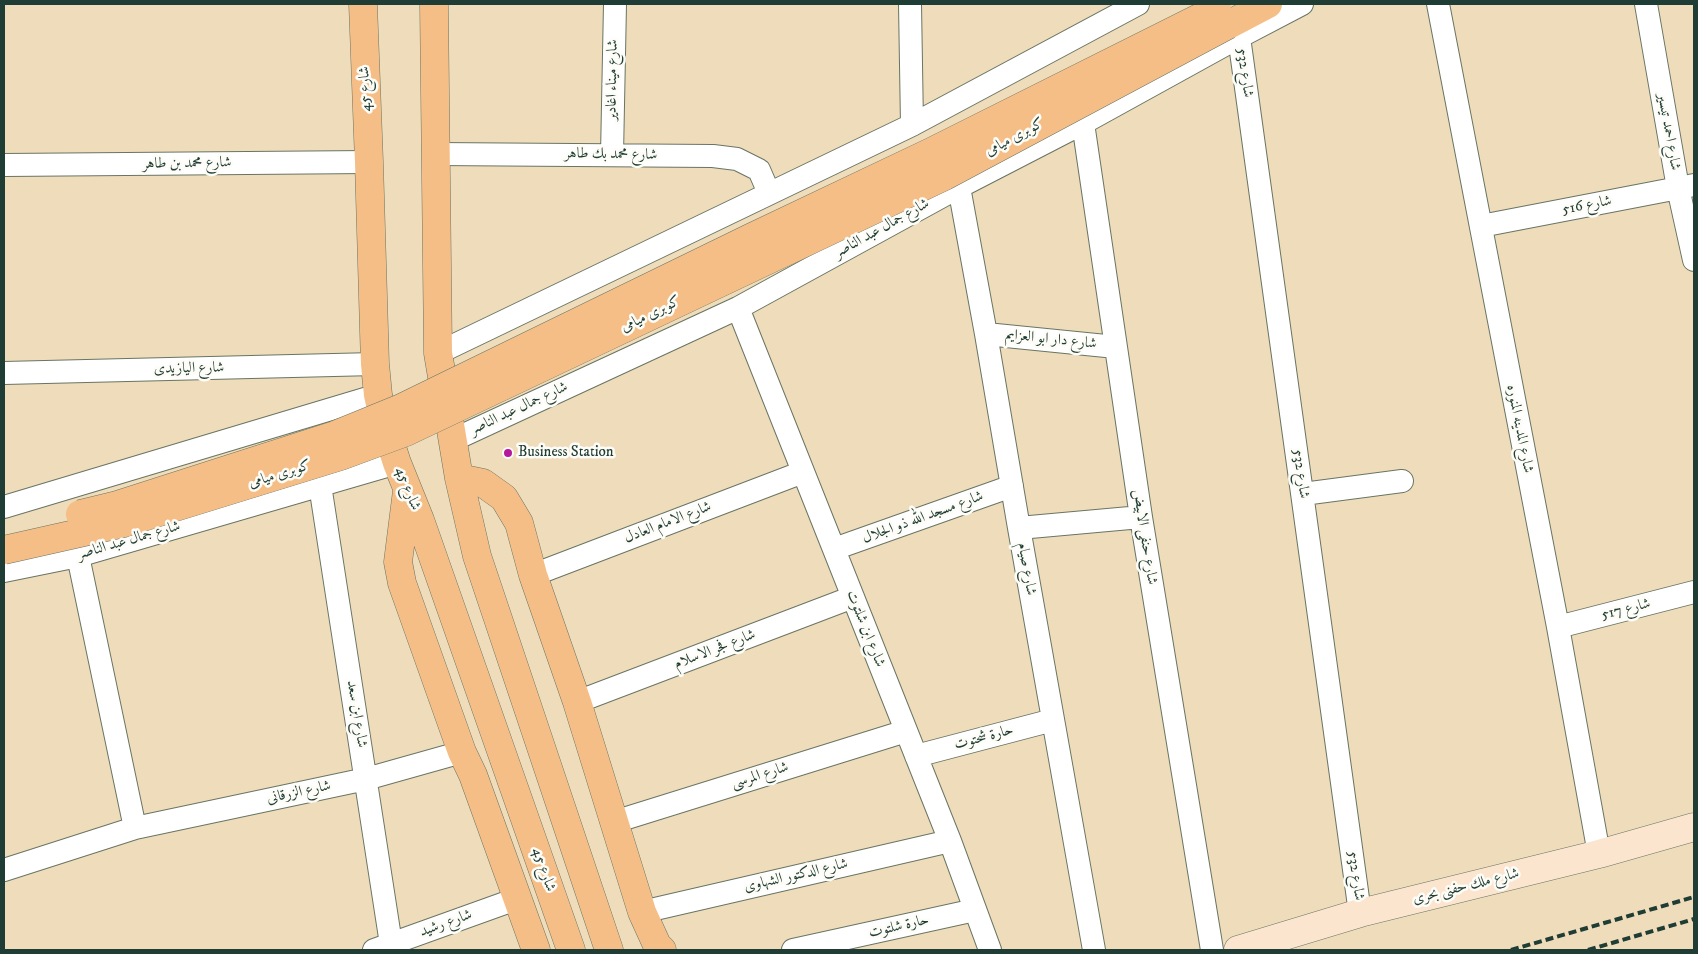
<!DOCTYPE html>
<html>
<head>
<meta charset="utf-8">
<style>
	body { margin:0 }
	#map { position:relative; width:1698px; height:954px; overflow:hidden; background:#efdcba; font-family:"IM FELL DW Pica",serif }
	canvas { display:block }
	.frame { position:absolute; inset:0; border:5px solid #1f3d34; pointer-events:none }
</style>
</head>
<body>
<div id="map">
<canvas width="1698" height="954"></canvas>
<div class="frame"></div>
</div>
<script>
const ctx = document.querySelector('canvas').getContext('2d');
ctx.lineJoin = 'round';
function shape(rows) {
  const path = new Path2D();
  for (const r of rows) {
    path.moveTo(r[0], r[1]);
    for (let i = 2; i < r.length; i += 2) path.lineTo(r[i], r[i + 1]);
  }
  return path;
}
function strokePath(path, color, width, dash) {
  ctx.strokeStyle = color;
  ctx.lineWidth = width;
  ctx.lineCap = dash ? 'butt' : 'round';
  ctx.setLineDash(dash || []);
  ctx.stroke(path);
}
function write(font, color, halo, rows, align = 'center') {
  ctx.font = font + ' "IM FELL DW Pica",Amiri,serif';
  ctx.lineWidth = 5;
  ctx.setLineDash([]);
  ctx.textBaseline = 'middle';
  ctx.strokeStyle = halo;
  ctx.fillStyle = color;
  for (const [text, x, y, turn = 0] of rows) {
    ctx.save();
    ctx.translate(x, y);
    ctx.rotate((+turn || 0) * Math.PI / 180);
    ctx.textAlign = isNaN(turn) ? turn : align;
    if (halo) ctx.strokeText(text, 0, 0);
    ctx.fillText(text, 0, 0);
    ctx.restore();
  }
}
const street = shape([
	[910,4,912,125],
	[1438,4,1558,627,1599,854],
	[1646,4,1678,188,1694,260],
	[1239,37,1360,913],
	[1083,123,1141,517,1212,950],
	[435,154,713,156,737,159,759,170,769,193],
	[612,155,615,4],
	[4,165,369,162],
	[959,187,986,334,1019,528,1094,950],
	[1481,226,1694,185],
	[738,308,950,841,990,950],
	[986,334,1116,347],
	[438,353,912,125,1138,4],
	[4,373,375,364],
	[453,440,738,308,959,187,1083,123,1239,37,1302,4],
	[320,485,391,944],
	[1303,494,1402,481],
	[4,507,378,395],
	[1019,528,1141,517],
	[834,549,1012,486],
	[78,556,135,828],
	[4,571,78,556,397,463],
	[533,575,803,472],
	[1558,627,1694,592],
	[577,702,853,597],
	[916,756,1053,720],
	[614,822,906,731],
	[4,870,135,828,366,779,462,752],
	[642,912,950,841],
	[374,950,519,898],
	[793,950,975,910]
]);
const secondary = shape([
	[1238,950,1360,913,1599,854,1694,827]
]);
const primary = shape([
	[363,4,369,162,375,364,378,395,385,426,397,463,420,520,571,950],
	[434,4,438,353,459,478,477,556,609,950],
	[1228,25,1268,4],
	[459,478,483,483,504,498,519,523,533,575,577,702,642,912,657,945,662,950],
	[407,491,398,562,402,583,462,752,473,775,536,950]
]);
strokePath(street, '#687563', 24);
strokePath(secondary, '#687563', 29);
strokePath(primary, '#687563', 29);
strokePath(street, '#fff', 22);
strokePath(secondary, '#fbe5cf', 28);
strokePath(primary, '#f6be87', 28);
strokePath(shape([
	[1511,950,1694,897],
	[1588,950,1694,919]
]), '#1f3d34', 4, [8, 4]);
const primaryBridge = shape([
	[80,514,117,505,335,435,399,409,752,237,931,152,1217,9],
	[4,550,124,523,341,456,406,432,945,176,1228,25]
]);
strokePath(primaryBridge, '#687563', 29, []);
strokePath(primaryBridge, '#f6be87', 28);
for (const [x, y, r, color] of [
	[508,453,5,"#b5179e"]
]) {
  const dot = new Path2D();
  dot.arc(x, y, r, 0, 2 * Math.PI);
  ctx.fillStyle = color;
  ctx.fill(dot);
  strokePath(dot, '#fdfcf7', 2);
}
write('15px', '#1f3d34', '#fdfcf7', [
	["شارع 532",1244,73,82],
	["شارع ميناء اغادير",613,80,-89],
	["شارع 45",366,89,-92],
	["شارع احمد تيسير",1668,132,80],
	["كوبرى ميامى",1015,138,-28],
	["شارع محمد بك طاهر",611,155,1],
	["شارع محمد بن طاهر",187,164,-1],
	["شارع 516",1587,206,-11],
	["شارع جمال عبد الناصر",882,229,-29],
	["كوبرى ميامى",651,315,-26],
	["شارع دار ابو العزايم",1051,340,6],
	["شارع اليازيدى",189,369,-1],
	["شارع جمال عبد الناصر",519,409,-25],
	["شارع المدينه المنوره",1519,429,79],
	["شارع 532",1300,474,82],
	["كوبرى ميامى",280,475,-17],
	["شارع 45",407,489,68],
	["شارع مسجد الله ذو الجلال",923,518,-20],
	["شارع الامام العادل",668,523,-21],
	["شارع حنفى الابيض",1144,537,81],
	["شارع جمال عبد الناصر",129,541,-16],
	["شارع صيام",1026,569,80],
	["شارع 517",1626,610,-14],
	["شارع ابن شلتوت",865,629,68],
	["شارع فجر الاسلام",715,650,-21],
	["شارع ابن سعد",356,714,81],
	["حارة شحتوت",984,738,-15],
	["شارع المرسى",760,776,-17],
	["شارع الزرقانى",299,793,-12],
	["شارع 45",543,870,71],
	["شارع الدكتور الشهاوى",796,876,-13],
	["شارع 532",1355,876,82],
	["شارع ملك حفنى بحرى",1466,887,-14],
	["شارع رشيد",446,924,-20],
	["حارة شلتوت",899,927,-13]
]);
write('15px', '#1f3d34', '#fdfcf7', [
	["Business Station",518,453]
], 'left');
</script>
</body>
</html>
